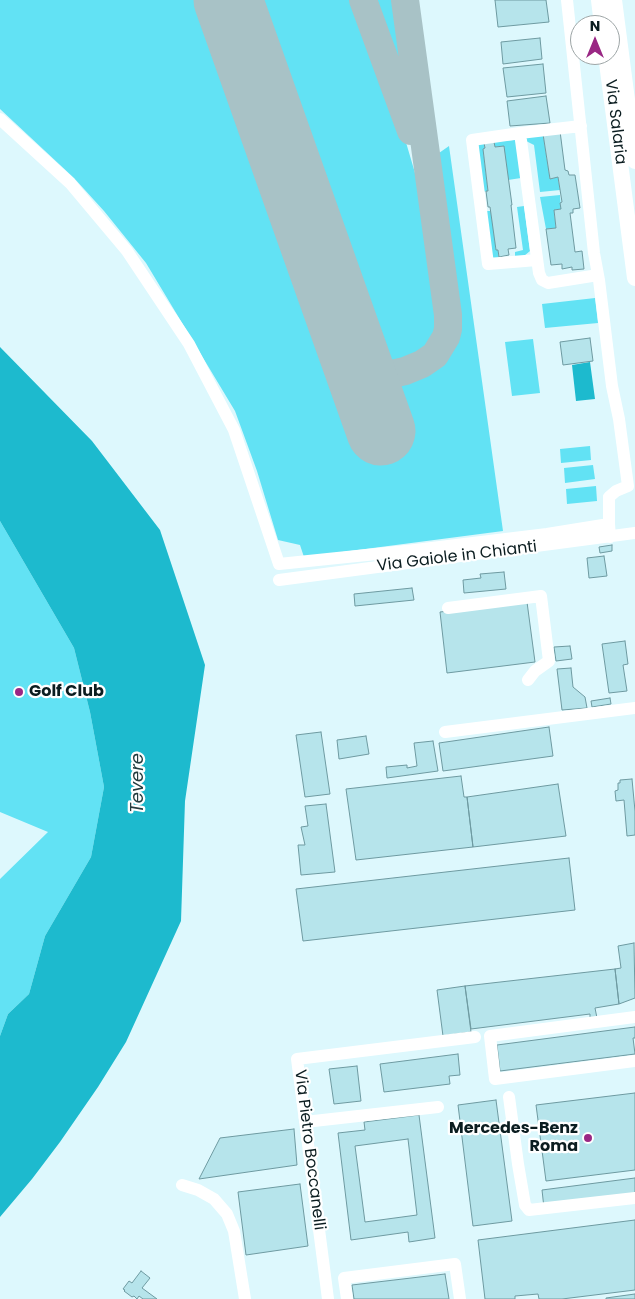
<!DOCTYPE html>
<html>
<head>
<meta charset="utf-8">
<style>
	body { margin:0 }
	#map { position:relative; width:635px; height:1299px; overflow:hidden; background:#ddf8fd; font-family:Poppins,sans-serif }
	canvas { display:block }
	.north { position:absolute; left:570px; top:15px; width:50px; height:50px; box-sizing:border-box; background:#fff; border:1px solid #9da5a6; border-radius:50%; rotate:0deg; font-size:14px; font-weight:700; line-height:20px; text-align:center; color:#0b1d20 }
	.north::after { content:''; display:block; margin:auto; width:18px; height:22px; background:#9a2784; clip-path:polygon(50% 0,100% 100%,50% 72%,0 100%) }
</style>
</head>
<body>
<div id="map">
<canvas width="635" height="1299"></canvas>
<div class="north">N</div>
</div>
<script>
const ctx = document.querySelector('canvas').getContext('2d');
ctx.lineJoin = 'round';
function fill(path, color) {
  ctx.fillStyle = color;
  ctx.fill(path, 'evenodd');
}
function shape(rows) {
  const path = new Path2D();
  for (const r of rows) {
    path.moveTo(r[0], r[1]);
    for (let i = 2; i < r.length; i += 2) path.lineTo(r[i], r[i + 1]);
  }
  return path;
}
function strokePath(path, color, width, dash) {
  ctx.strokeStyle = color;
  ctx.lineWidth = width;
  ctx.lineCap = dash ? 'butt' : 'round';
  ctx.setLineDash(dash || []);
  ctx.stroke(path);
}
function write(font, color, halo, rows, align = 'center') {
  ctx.font = font + ' Poppins,sans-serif';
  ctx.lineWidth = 4.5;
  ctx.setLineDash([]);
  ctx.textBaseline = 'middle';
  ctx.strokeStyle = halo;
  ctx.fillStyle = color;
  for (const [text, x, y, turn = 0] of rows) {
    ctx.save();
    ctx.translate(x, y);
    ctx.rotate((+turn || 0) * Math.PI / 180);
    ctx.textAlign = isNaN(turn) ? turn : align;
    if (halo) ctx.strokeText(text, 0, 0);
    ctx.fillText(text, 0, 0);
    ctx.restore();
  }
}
fill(shape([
	[0,0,199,0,361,448,409,432,394,394,396,385,427,371,440,362,450,351,454,341,459,323,435,162,439,153,449,146,503,531,304,557,300,545,278,540,257,471,235,411,146,263,104,211,74,178,0,109],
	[251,0,354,0,405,139,420,190,438,308,439,324,434,337,429,346,406,359,392,361,386,360,379,355],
	[375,0,395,0,405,70,401,71],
	[543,134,550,179,558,177,560,190,540,192,534,145,526,141,526,137],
	[515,140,516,142,521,178,508,180,503,146,495,147,494,142,484,143,485,148,483,149,488,191,482,192,478,143],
	[560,195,561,209,554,210,556,228,546,229,540,197],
	[524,206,530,251,524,256,495,260,492,258,490,255,485,211,491,211,496,250,498,250,499,258,515,257,515,252,523,250,517,207],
	[595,298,598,323,545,328,542,304],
	[533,339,540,393,512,396,505,342],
	[590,446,591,460,561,463,560,449],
	[593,465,595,479,565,483,564,468],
	[596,486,597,501,567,504,566,489],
	[0,521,74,648,90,712,104,787,91,857,45,936,29,994,8,1014,0,1036,0,879,48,832,0,812]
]), '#62e2f4');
fill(shape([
	[0,347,92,441,160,530,205,665,185,801,181,921,126,1042,98,1087,60,1142,32,1179,0,1217,0,1036,8,1014,29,994,45,936,91,857,104,787,90,712,74,648,0,521],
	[590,362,595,399,576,401,572,365]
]), '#1dbace');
strokePath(shape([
	[363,0,411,131],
	[356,359,368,372,377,375,392,374,405,371,422,364,435,355,446,337,448,329,448,315,405,0]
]), '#a8c2c6', 28);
strokePath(shape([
	[228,0,381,431]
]), '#a8c2c6', 69);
const building = shape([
	[495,0,546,0,549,22,498,27,495,0],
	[540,38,542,59,503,64,501,42,540,38],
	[543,64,546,93,507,97,503,68,543,64],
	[546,96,550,123,510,126,507,101,546,96],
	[560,131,565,170,568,171,569,175,575,175,580,208,573,209,573,213,570,213,575,252,582,251,584,269,572,270,572,267,562,269,562,264,551,265,546,229,556,228,554,210,561,209,560,203,562,202,558,177,550,179,543,134,560,131],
	[494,142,495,147,504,146,512,205,511,205,516,248,508,249,509,255,499,257,498,250,496,250,490,207,488,207,486,191,488,191,483,149,485,148,484,143,494,142],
	[590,338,593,361,563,365,560,342,590,338],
	[612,545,612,551,600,553,599,547,612,545],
	[604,556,607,576,589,578,587,558,604,556],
	[504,572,506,589,464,593,463,580,481,578,480,574,504,572],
	[412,588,414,600,355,606,354,594,412,588],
	[527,602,535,662,447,673,440,612,527,602],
	[625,641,628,664,623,665,627,691,609,693,602,644,625,641],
	[570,646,572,659,556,661,554,647,570,646],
	[571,668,573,687,585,697,587,708,562,710,557,669,571,668],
	[610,698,611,704,592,707,591,701,610,698],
	[549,727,553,756,443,771,439,743,549,727],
	[321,732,330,794,305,797,296,735,321,732],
	[366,736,369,754,339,759,337,740,366,736],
	[433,741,438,771,387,778,386,767,407,765,407,768,417,766,414,743,433,741],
	[461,776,464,797,467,797,473,847,356,860,346,789,461,776],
	[632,779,635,811,635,835,627,836,624,800,616,801,615,791,618,790,618,783,620,783,620,780,632,779],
	[558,784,566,836,473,847,467,797,558,784],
	[326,804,335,872,301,875,298,845,305,845,301,827,308,826,305,806,326,804],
	[569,858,575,910,303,941,296,889,569,858],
	[634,943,635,998,619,1004,615,969,621,968,618,946,634,943],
	[615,969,619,1004,595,1008,597,1018,590,1019,590,1014,471,1029,465,986,615,969],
	[465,986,471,1032,443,1036,437,990,465,986],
	[635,1027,635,1038,633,1038,635,1054,500,1071,497,1045,635,1027],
	[458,1054,460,1075,449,1076,450,1084,384,1092,380,1064,458,1054],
	[357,1066,361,1101,334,1104,329,1069,357,1066],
	[635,1093,635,1170,546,1181,536,1105,635,1093],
	[496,1100,512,1221,473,1226,458,1105,496,1100],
	[419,1115,435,1238,409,1242,408,1232,351,1240,338,1133,365,1130,364,1122,419,1115],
	[408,1139,417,1215,365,1222,355,1146,408,1139],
	[294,1129,297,1165,199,1179,220,1138,294,1129],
	[635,1178,635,1197,544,1208,542,1190,635,1178],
	[300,1184,308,1246,246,1255,238,1192,300,1184],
	[635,1220,635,1290,562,1299,539,1299,538,1294,515,1296,515,1299,485,1299,478,1240,635,1220],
	[141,1271,150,1278,142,1288,157,1299,143,1299,139,1296,137,1299,134,1296,132,1297,124,1291,125,1290,123,1289,129,1281,132,1283,141,1271],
	[445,1274,449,1299,354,1299,352,1285,445,1274],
	[635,1294,635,1299,606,1299,606,1298,635,1294]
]);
fill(building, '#b6e4eb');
strokePath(building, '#6e9aa1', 1);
strokePath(shape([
	[567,0,594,253,599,280,612,386,619,419,628,486,616,491,609,497,609,524,610,537],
	[0,119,70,183,127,251,189,344,234,430,279,564,415,550,547,534,609,524],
	[581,126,520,133,539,273,542,280,548,283,598,275],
	[520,133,472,140,488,264,537,260],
	[279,580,635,533],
	[448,608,541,596,549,661,535,671,528,680],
	[445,732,635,708],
	[635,1017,490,1036,495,1079,635,1061],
	[509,1097,518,1164,525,1205,529,1210,635,1198],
	[305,1122,438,1107],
	[182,1185,198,1190,214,1199,227,1214,234,1231,245,1299],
	[328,1299,297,1059,475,1037],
	[347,1299,344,1278,455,1264,460,1299]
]), '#fff', 12);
strokePath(shape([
	[599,0,602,25],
	[614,0,635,161],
	[606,55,635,278]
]), '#fff', 16);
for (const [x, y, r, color] of [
	[19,692,5,"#9a2784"],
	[588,1138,5,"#9a2784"]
]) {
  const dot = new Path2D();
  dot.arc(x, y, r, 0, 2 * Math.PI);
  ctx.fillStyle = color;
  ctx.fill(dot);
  strokePath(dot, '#fff', 2);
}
write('16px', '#0b1d20', '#fff', [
	["Via Salaria",615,122,83],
	["Via Gaiole in Chianti",457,557,-7],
	["Via Pietro Boccanelli",309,1150,83]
]);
write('bold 16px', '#0b1d20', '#fff', [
	["Golf Club",29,692],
	["Mercedes-Benz",578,1129,"right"],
	["Roma",578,1147,"right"]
], 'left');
write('italic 18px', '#243c3f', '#fff', [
	["Tevere",138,783,-90]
]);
</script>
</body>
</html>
